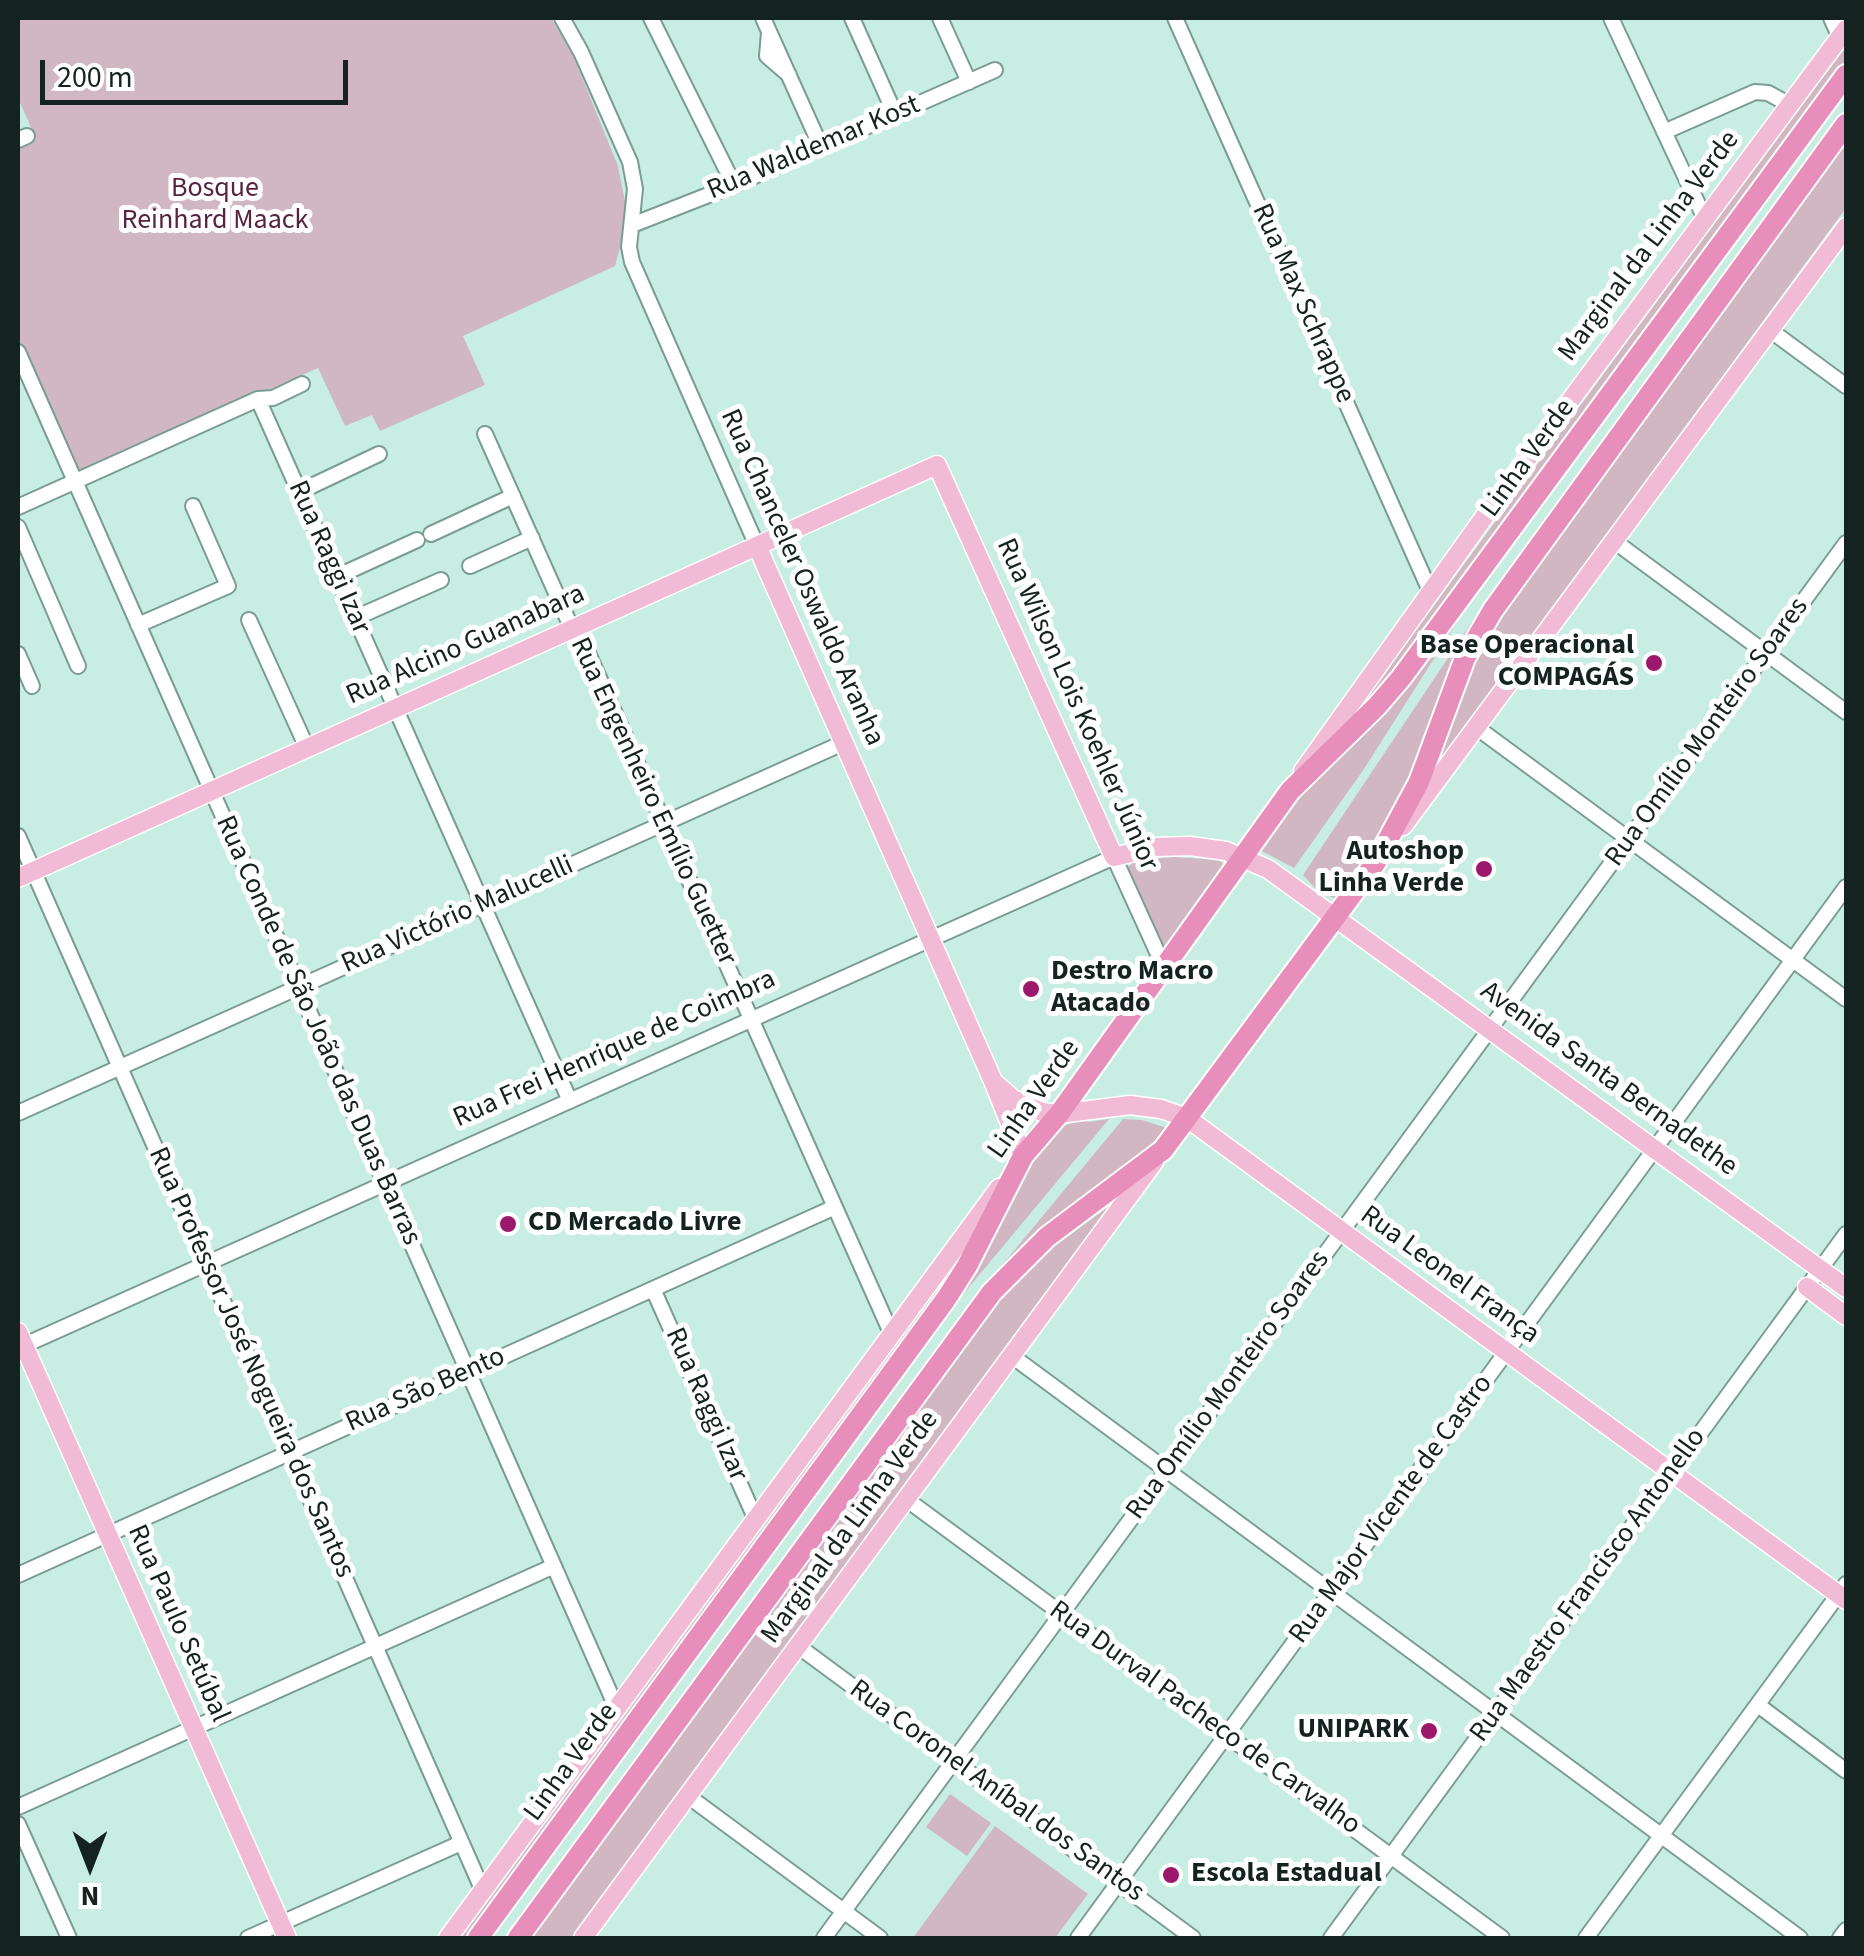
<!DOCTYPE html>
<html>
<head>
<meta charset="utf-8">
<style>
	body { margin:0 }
	#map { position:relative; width:1864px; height:1956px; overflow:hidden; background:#c8eee3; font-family:"Source Sans 3",sans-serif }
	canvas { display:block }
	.frame { position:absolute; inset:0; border:20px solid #14231f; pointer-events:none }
	.north { position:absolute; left:40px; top:1816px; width:100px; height:100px; -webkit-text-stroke:8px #fff; paint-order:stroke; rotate:180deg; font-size:28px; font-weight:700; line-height:40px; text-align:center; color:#14231f }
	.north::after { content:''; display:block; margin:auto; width:35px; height:45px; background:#14231f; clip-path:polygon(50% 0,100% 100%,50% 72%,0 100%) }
	.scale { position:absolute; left:40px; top:60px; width:308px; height:45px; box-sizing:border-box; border:5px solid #14231f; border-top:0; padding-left:12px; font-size:30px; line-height:35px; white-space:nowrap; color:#14231f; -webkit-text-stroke:8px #fff; paint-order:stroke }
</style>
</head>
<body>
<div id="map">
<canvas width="1864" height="1956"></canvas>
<div class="frame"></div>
<div class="north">N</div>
<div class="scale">200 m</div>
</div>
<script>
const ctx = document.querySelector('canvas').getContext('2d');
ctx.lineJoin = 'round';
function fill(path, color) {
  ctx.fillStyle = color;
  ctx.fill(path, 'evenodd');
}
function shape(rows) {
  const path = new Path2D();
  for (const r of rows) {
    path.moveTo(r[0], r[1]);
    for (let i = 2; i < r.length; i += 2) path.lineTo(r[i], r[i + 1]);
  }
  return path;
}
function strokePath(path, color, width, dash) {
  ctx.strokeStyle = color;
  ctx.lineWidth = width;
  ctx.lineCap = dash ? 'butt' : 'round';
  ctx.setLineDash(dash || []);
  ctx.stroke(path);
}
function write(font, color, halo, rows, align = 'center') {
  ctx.font = font + ' "Source Sans 3",sans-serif';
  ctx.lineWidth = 10;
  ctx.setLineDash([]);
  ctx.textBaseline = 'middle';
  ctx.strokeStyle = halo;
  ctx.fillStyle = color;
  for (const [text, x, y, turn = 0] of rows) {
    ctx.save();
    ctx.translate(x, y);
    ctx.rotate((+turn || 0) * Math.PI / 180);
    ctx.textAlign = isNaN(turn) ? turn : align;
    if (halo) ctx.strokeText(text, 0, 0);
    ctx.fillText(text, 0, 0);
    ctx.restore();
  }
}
fill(shape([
	[18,18,551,18,573,55,618,166,628,217,615,266,463,336,485,385,380,431,372,415,345,426,318,368,78,476,18,337,18,148,36,139,18,98],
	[1846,43,1846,60,1397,671,1353,716],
	[1846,143,1846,208,1430,774,1477,654,1497,620],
	[1475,594,1364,769,1294,868,1260,850,1296,802],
	[1486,601,1488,603,1445,683,1416,766,1380,836,1336,899,1317,890,1303,875],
	[1175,857,1219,860,1225,866,1167,945,1163,945,1128,867,1136,860],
	[1083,1119,1088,1122,1109,1119,965,1292,963,1291,1026,1170,1055,1129],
	[1123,1119,1142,1120,1167,1128,1134,1162,974,1299],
	[1119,1199,578,1938,527,1938,986,1315,1048,1251],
	[982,1220,961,1263,484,1916,467,1938,455,1938],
	[950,1794,991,1823,967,1856,926,1827],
	[995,1826,1088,1894,1055,1938,913,1938]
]), '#d1b7c2');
const minor = shape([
	[562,18,581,52,630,162,635,189,629,247,632,262,757,546],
	[651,18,734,185],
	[763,18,821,147],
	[852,18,895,114],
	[940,18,969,82],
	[1175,18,1430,591],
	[1611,18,1705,219],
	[1831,18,1840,38],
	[769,32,767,56,789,75],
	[1664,132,1755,92,1768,93,1790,105],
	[18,140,27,136],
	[632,225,734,185,995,70],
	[1770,330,1846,386],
	[18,352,617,1709],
	[258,399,570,1101],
	[485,434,572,629,583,642,892,1335],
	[299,492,379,454],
	[18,507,258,399,273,398,302,384],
	[18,527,78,666],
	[431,534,513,496],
	[1614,541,1846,712],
	[470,566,532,538],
	[336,577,417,540],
	[355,618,441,580],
	[249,620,307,748],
	[138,625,228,586,193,506],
	[18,654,32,686],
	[1476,727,1846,999],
	[18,836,483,1891],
	[18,1113,843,743],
	[653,1289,756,1520],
	[18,1348,1114,857,1164,967],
	[1012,1356,1800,1938],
	[906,1499,1502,1938],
	[18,1575,835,1207],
	[798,1646,1193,1938],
	[1758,1705,1846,1771],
	[688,1796,880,1938],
	[18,1807,554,1566],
	[18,1824,69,1938],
	[248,1938,461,1843],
	[824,1938,1846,543],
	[1078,1938,1846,887],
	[1331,1938,1846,1234],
	[1586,1938,1846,1584],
	[1840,1938,1846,1930]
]);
const major = shape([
	[757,546,993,1081,1023,1156,1018,1163],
	[1303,771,1492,506,1846,29],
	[1403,826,1846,227],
	[18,878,937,465,1114,857,1155,847,1190,846,1226,851,1268,869,1846,1288],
	[996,1084,1013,1099,1042,1112,1059,1114,1130,1105,1161,1109,1187,1118,1846,1600],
	[1807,1287,1846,1316],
	[18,1332,287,1938],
	[448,1938,999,1188],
	[583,1938,1154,1162]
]);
const highway = shape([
	[478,1938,946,1299,967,1266,1023,1156,1059,1114,1290,791,1377,706,1401,678,1846,75],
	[518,1938,992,1292,1047,1237,1163,1150,1376,862,1419,782,1465,658,1493,610,1846,124]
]);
strokePath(minor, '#7a9d93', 18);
strokePath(major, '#fff', 21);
strokePath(highway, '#fff', 24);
strokePath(minor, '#fff', 14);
strokePath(major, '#f1bbd6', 18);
strokePath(highway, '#e78ebb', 20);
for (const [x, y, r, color] of [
	[1654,663,10,"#9c186a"],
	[1484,869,10,"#9c186a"],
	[1031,989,10,"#9c186a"],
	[508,1224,10,"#9c186a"],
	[1429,1731,10,"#9c186a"],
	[1171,1875,10,"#9c186a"]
]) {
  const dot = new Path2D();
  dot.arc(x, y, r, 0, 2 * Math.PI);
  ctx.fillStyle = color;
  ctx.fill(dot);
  strokePath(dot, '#fff', 4);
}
write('28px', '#14231f', '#fff', [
	["Rua Waldemar Kost",814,149,-23],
	["Marginal da Linha Verde",1650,247,-53],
	["Rua Max Schrappe",1302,304,66],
	["Linha Verde",1529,459,-54],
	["Rua Raggi Izar",328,558,66],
	["Rua Chanceler Oswaldo Aranha",801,578,66],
	["Rua Alcino Guanabara",466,646,-24],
	["Rua Wilson Lois Koehler Júnior",1076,705,66],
	["Rua Omílio Monteiro Soares",1708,733,-54],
	["Rua Engenheiro Emílio Guetter",652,802,65],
	["Rua Victório Malucelli",458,916,-24],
	["Rua Conde de São João das Duas Barras",317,1031,66],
	["Rua Frei Henrique de Coimbra",615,1050,-24],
	["Avenida Santa Bernadethe",1608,1080,36],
	["Linha Verde",1035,1100,-55],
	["Rua Leonel França",1449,1276,36],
	["Rua Professor José Nogueira dos Santos",250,1363,66],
	["Rua Omílio Monteiro Soares",1229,1386,-54],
	["Rua São Bento",426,1391,-24],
	["Rua Raggi Izar",705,1405,66],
	["Rua Major Vicente de Castro",1392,1510,-54],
	["Marginal da Linha Verde",851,1528,-54],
	["Rua Maestro Francisco Antonello",1589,1586,-54],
	["Rua Paulo Setúbal",177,1624,66],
	["Rua Durval Pacheco de Carvalho",1204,1719,36],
	["Linha Verde",572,1763,-54],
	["Rua Coronel Aníbal dos Santos",996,1792,36]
]);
write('28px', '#572440', '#fff', [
	["Bosque",215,190],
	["Reinhard Maack",215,222]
]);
write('bold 28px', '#14231f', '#fff', [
	["Base Operacional",1634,647],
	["COMPAGÁS",1634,679],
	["Autoshop",1464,853],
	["Linha Verde",1464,885],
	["Destro Macro",1051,973,"left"],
	["Atacado",1051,1005,"left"],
	["CD Mercado Livre",528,1224,"left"],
	["UNIPARK",1409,1731],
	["Escola Estadual",1191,1875,"left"]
], 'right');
</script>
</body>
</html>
